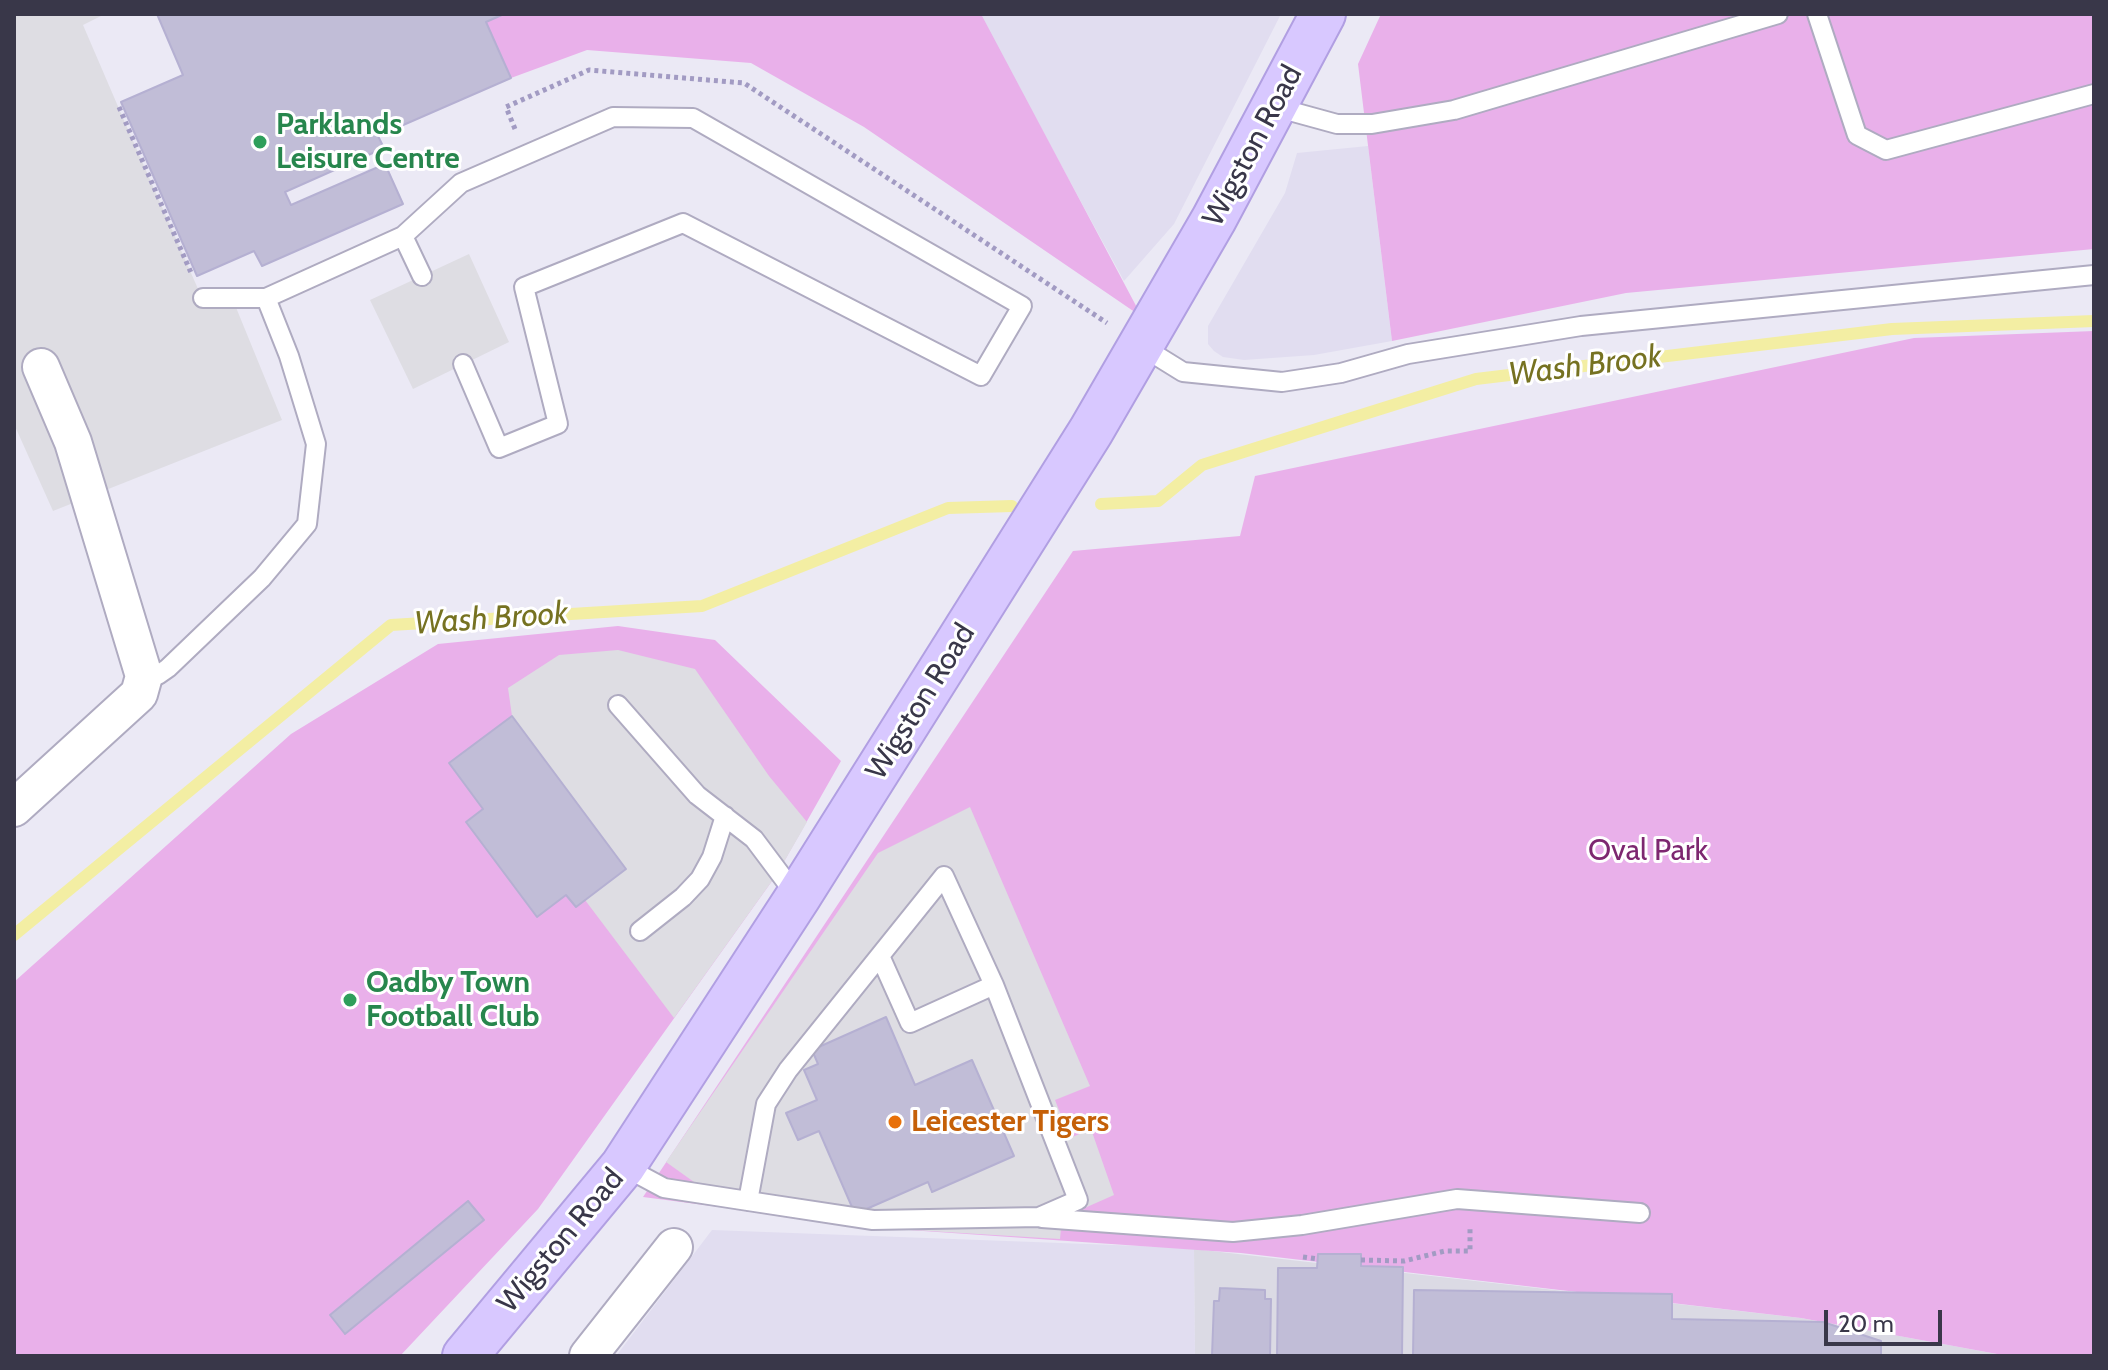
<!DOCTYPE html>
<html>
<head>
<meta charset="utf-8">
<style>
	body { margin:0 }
	#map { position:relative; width:2108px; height:1370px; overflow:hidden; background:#ebe9f5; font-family:Cabin,sans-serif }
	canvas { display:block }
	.frame { position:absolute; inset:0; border:16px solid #393749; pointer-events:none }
	.scale { position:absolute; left:1824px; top:1310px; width:118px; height:36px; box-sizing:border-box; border:4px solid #393749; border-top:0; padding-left:10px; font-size:24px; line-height:28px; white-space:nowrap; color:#393749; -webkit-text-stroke:6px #fff; paint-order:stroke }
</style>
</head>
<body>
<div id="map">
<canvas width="2108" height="1370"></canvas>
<div class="frame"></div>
<div class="scale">20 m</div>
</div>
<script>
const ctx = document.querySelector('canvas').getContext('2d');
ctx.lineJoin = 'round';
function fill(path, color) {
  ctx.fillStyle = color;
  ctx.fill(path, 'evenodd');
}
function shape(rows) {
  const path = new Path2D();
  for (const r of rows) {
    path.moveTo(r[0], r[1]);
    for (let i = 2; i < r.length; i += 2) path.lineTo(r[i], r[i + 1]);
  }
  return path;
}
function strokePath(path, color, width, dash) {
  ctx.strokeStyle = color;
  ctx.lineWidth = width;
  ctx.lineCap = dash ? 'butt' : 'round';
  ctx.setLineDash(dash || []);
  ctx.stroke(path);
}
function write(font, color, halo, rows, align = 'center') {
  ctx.font = font + ' Cabin,sans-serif';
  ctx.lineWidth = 6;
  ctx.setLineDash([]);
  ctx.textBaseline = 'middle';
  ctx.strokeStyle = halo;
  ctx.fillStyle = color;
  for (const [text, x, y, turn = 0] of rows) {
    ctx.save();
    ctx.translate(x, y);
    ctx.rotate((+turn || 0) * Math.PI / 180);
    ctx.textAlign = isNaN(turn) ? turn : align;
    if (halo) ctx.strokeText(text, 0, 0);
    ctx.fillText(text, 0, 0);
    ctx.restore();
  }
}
fill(shape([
	[979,14,1281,14,1174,224,1124,281],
	[1368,146,1392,341,1314,355,1244,360,1223,357,1214,351,1208,344,1208,326,1285,193,1297,153],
	[712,1230,1194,1248,1195,1356,616,1356]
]), '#e1ddf0');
fill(shape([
	[1194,1249,1801,1318,2008,1356,1195,1356]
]), '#dbdae4');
fill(shape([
	[504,14,981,14,1142,317,864,127,751,63,587,50,511,78,486,22],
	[1381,14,2094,14,2094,249,1626,293,1392,341,1358,64],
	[2094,331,2094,1356,2008,1356,1801,1318,1241,1253,880,1228,643,1197,1073,551,1240,536,1255,476,1914,338],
	[618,626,715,640,841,761,777,874,538,1209,400,1356,14,1356,14,982,291,734,438,644]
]), '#e9b0ea');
fill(shape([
	[14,14,105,14,83,25,126,125,202,298,235,305,282,420,53,511,14,424],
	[469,254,509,342,413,389,370,300],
	[618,650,695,669,769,776,807,822,777,874,674,1018,585,900,626,869,512,716,508,688,559,655],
	[970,807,1090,1086,1055,1100,1070,1138,1091,1129,1114,1195,1062,1218,1060,1239,880,1228,729,1207,666,1162,878,853]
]), '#dedde3');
strokePath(shape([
	[1101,504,1158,501,1202,465,1476,379,1892,329,2094,321],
	[14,935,391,625,702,606,948,508,1012,506]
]), '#f3eea3', 12);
const building = shape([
	[157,14,504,14,486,22,511,78,378,136,384,148,285,192,291,205,385,164,403,204,262,266,254,251,197,276,121,102,183,75,157,14],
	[512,716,626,869,576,907,566,895,537,917,466,822,483,809,449,763,512,716],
	[886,1017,915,1085,972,1060,1014,1156,932,1192,928,1182,855,1214,819,1131,798,1140,786,1113,817,1100,804,1070,818,1064,812,1050,886,1017],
	[468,1201,484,1220,345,1334,330,1315,468,1201],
	[1318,1254,1361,1254,1361,1266,1403,1267,1402,1356,1277,1356,1278,1268,1317,1268,1318,1254],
	[1220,1288,1265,1290,1265,1299,1271,1299,1270,1356,1212,1356,1214,1301,1219,1301,1220,1288],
	[1414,1290,1672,1294,1672,1319,1823,1322,1881,1341,1881,1356,1413,1356,1414,1290]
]);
fill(building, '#c1bdd7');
strokePath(building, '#b5b0d2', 2);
const lane = shape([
	[1817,14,1857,135,1886,150,2094,94],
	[1275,107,1337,124,1372,124,1454,110,1778,14],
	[403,236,461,183,613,117,693,118,1022,306,981,376,683,223,524,287,558,424,499,448,463,364],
	[203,298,266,298,403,236,422,276],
	[1141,346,1183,372,1282,382,1341,373,1408,354,1581,326,2094,275],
	[144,676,158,675,168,668,262,578,307,524,316,444,289,356,266,298],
	[618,705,697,795,754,839,796,895],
	[640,931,683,897,700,879,712,857,725,816],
	[880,956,910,1023,994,985],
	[623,1166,664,1188,748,1201,873,1220,1039,1217,1078,1200,994,985,944,876,788,1070,766,1104,748,1201],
	[1042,1218,1233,1232,1302,1225,1457,1199,1640,1213]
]);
const street = shape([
	[14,808,139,694,144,676,73,442,41,367],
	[588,1356,674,1247]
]);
const secondary = shape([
	[465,1356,623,1166,798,897,1091,431,1214,219,1323,14]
]);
strokePath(lane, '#afabc1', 22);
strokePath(street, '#afabc1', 40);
strokePath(secondary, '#b19fe2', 48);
strokePath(shape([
	[119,107,192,275],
	[515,129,506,107,589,70,744,83,1107,323],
	[1303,1257,1318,1259],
	[1361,1260,1404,1261,1445,1251,1470,1251,1470,1229]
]), '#a29bc3', 5, [4, 4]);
strokePath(lane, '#fff', 18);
strokePath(street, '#fff', 36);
strokePath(secondary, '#d8c8ff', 44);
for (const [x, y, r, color] of [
	[260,142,8,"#2e9e5b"],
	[350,1000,8,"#2e9e5b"],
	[895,1122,8,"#e8710a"]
]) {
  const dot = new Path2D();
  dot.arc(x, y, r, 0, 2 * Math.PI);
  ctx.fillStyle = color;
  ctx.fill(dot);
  strokePath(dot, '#fff', 3);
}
write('bold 30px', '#27864d', '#fff', [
	["Parklands",276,125],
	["Leisure Centre",276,159],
	["Oadby Town",366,983],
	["Football Club",366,1017]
], 'left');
write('30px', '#393749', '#fff', [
	["Wigston Road",1253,146,-62],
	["Wigston Road",921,702,-58],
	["Wigston Road",561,1241,-50]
]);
write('30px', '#7d2770', '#fff', [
	["Oval Park",1648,851]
]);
write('bold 30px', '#c56008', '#fff', [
	["Leicester Tigers",911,1122]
], 'left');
write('italic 32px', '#767221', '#fff', [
	["Wash Brook",1585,366,-7],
	["Wash Brook",491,619,-4]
]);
</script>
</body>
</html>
